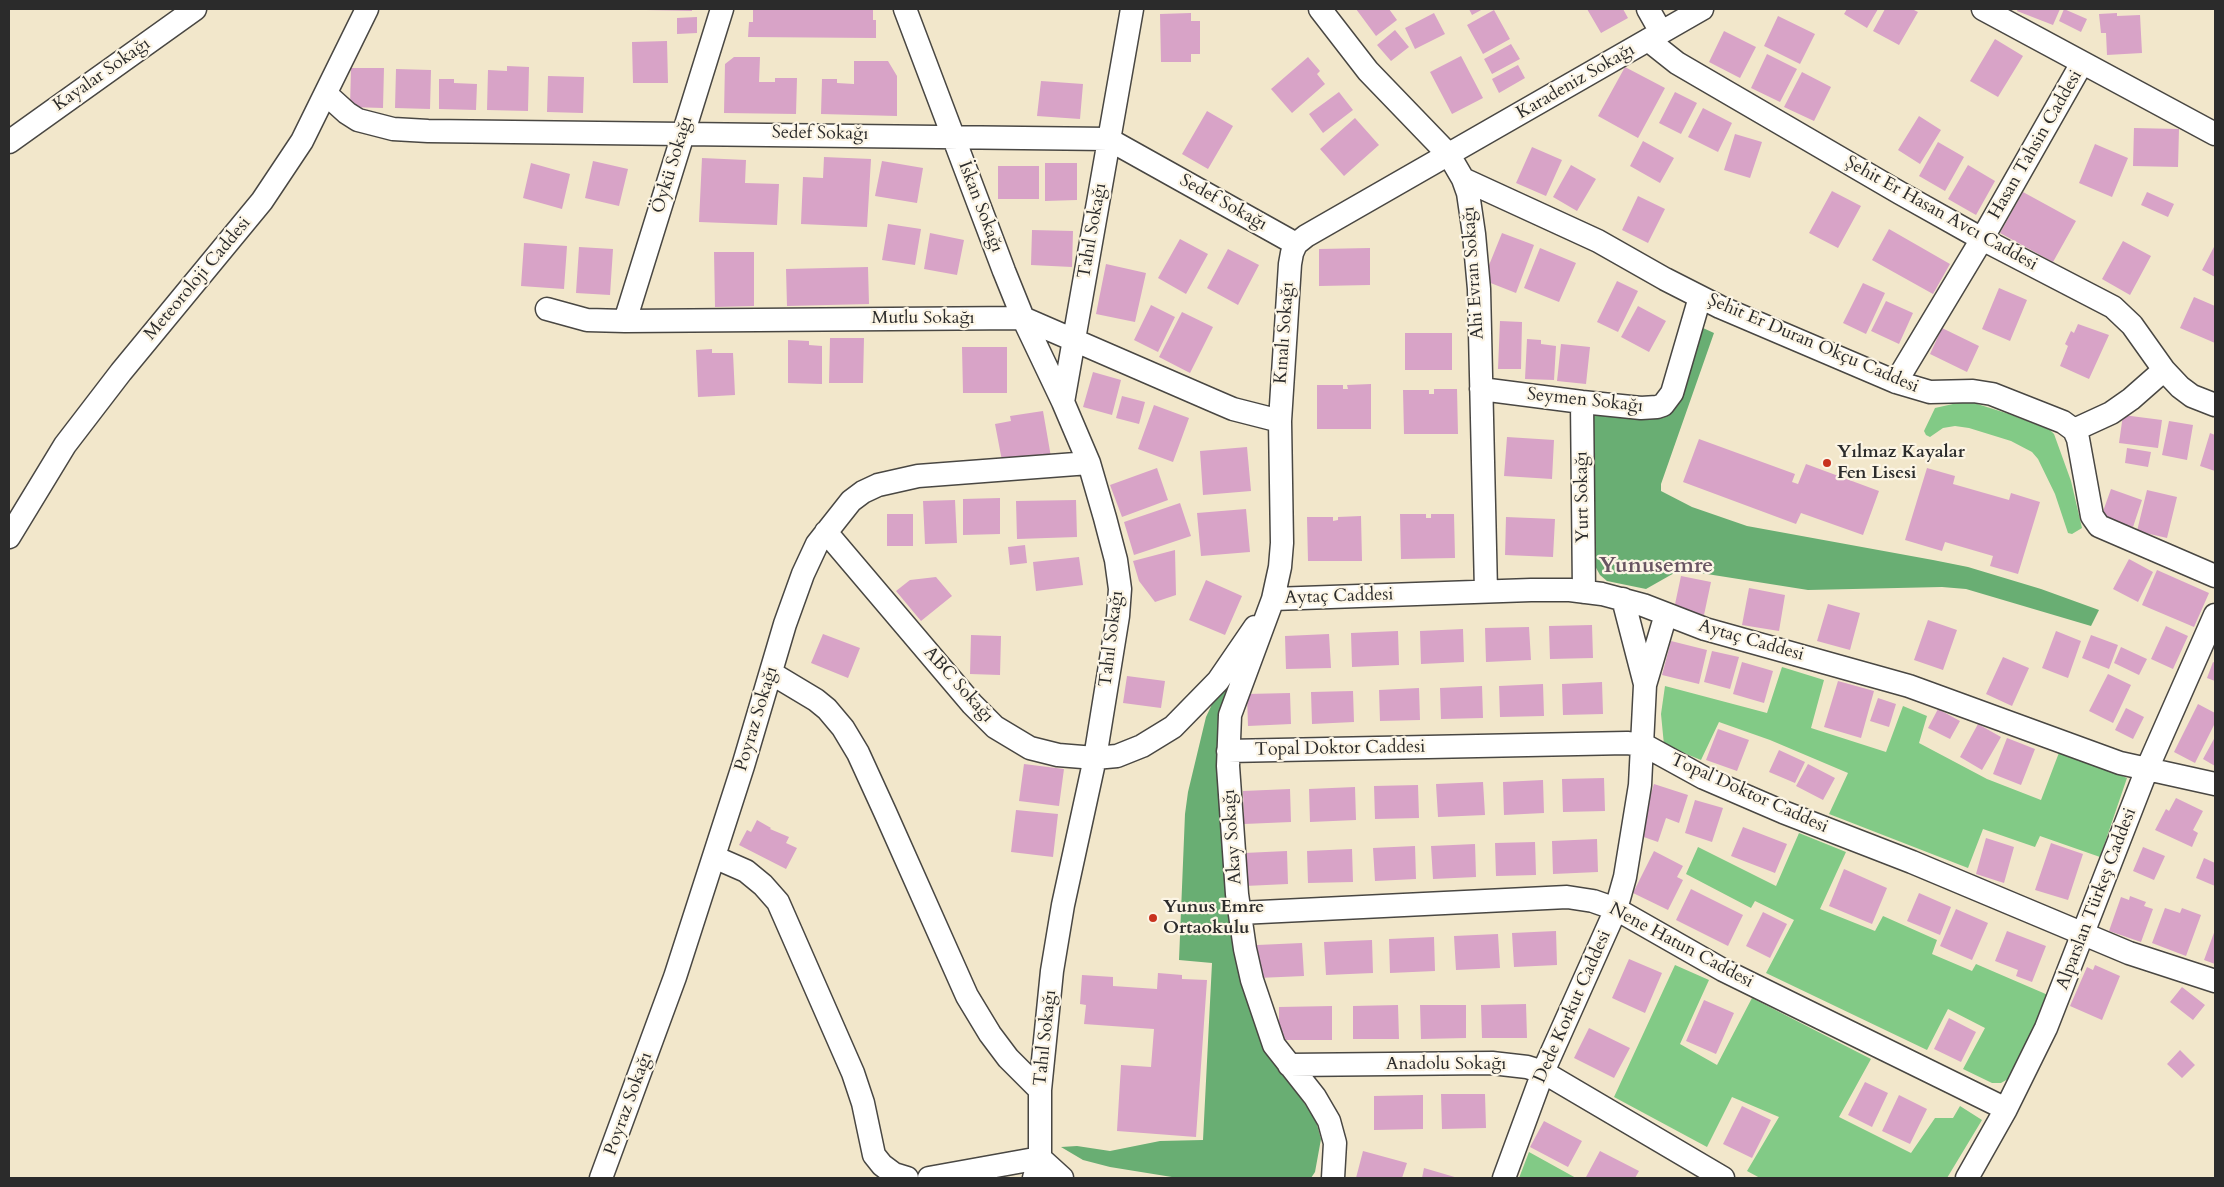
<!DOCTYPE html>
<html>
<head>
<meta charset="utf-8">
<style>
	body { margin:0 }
	#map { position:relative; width:2224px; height:1187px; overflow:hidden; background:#f2e7cb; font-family:Cardo,serif }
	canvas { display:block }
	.frame { position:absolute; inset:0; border:10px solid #2b2b2b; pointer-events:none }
</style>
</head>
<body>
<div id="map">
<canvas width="2224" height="1187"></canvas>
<div class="frame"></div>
</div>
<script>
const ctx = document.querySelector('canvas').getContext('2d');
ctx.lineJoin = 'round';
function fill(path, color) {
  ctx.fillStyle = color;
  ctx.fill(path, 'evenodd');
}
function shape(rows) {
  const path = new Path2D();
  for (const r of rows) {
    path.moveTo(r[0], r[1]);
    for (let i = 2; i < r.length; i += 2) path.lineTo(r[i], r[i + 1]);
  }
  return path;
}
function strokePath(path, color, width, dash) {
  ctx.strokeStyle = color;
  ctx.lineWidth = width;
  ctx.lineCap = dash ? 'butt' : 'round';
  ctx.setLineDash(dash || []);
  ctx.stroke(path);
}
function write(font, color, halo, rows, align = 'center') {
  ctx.font = font + ' Cardo,serif';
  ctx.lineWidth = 4.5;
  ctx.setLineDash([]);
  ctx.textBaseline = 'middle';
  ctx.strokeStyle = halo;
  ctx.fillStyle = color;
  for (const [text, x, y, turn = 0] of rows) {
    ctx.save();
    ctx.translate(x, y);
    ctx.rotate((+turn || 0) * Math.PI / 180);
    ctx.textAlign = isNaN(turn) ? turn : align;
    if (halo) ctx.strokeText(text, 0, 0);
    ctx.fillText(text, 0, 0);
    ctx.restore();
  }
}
fill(shape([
	[1962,402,1971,402,2009,414,2050,430,2054,434,2071,481,2082,528,2072,534,2068,533,2055,494,2038,459,2032,452,2011,441,1969,428,1955,426,1943,428,1930,437,1926,435,1924,431,1935,408],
	[1782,667,1824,680,1811,728,1886,752,1903,706,1927,716,1919,743,1987,779,2041,800,2060,750,2127,778,2100,857,2040,836,2035,847,1983,829,1968,868,1829,814,1848,773,1770,740,1719,722,1701,760,1664,745,1661,714,1665,686,1767,713],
	[1799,833,1846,852,1820,909,1875,931,1883,916,1937,940,1932,954,1972,971,1976,964,2048,995,2014,1072,2008,1079,2001,1083,1992,1083,1963,1069,1985,1028,1948,1009,1927,1050,1766,973,1794,920,1755,901,1751,908,1686,874,1698,847,1776,886],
	[1675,965,1709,980,1680,1044,1717,1065,1752,998,1871,1059,1839,1117,1911,1153,1935,1118,1953,1118,1960,1106,1982,1120,1947,1178,1760,1178,1747,1171,1779,1117,1732,1097,1707,1147,1614,1097],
	[1529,1152,1576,1178,1519,1178]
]), '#82ca86');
fill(shape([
	[1703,328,1714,333,1661,484,1661,491,1692,507,1747,526,1933,560,1968,567,2041,589,2099,610,2091,626,1966,589,1942,587,1808,590,1688,571,1676,572,1646,589,1607,581,1600,575,1595,566,1593,412,1658,418,1663,418,1671,412],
	[1246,659,1226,859,1295,1089,1316,1121,1321,1139,1315,1172,1311,1178,1178,1178,1110,1167,1083,1160,1061,1147,1077,1146,1110,1151,1160,1141,1203,1140,1212,963,1179,960,1185,814,1188,792,1206,717,1214,700]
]), '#69ae73');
fill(shape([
	[646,9,692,9,692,11,646,10],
	[753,9,873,9,873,20,876,20,876,38,748,37,749,22,753,22],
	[1356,9,1389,9,1397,20,1376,36],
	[1469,9,1483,9,1472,15],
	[1587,9,1623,9,1628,18,1601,33],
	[1847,9,1878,9,1867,28,1844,14],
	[1885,9,1912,9,1918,12,1899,45,1873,31],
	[2018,9,2060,9,2053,25,2017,11],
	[2064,9,2087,19,2081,32,2059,21],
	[1494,10,1510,39,1483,54,1467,25],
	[1191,13,1191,21,1200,21,1200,54,1191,54,1191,62,1161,62,1160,14],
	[1434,13,1445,34,1415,49,1405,28],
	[2117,13,2117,16,2140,15,2142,53,2107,55,2106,33,2101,33,2099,14],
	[1778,16,1815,34,1800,64,1764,46],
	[697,17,697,33,677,34,677,18],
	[1395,30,1409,47,1391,61,1377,45],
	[1724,31,1756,47,1740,78,1709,62],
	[1995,39,2023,56,1998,97,1970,81],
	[667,41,668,83,633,83,632,42],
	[1511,44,1520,59,1492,74,1484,59],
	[1767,54,1797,69,1780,102,1751,88],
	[1461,56,1483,98,1452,114,1430,72],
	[734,57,760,57,759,82,775,82,775,78,797,78,796,114,724,113,725,64],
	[1308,57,1320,71,1317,74,1325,84,1292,113,1271,89],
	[854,61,888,61,897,76,897,116,821,114,822,79,837,79,837,83,854,84],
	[1518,65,1525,78,1499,93,1492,79],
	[507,66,529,67,528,111,487,110,488,70,507,71],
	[1625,67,1665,88,1638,138,1598,116],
	[351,68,384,68,383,108,350,107],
	[396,69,431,70,430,109,395,108],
	[1802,72,1831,87,1814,121,1784,107],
	[548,76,584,77,583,113,547,112],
	[439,79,454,79,454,83,477,84,476,110,439,109],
	[1041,81,1083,84,1080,119,1037,116],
	[1339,92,1353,110,1323,133,1309,114],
	[1675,92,1697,103,1681,134,1659,123],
	[1703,108,1732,123,1718,152,1688,137],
	[1207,111,1233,126,1208,169,1182,154],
	[1919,116,1941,130,1920,164,1898,150],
	[1355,118,1379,145,1344,176,1320,149],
	[2134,128,2179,129,2178,167,2133,166],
	[1735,134,1762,142,1750,178,1724,170],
	[1643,141,1674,158,1660,183,1630,166],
	[1938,142,1964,157,1945,191,1919,176],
	[2095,144,2128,158,2112,197,2079,183],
	[1532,147,1562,160,1546,196,1516,183],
	[824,157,871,159,867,227,801,224,803,177,823,178],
	[702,158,746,160,745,183,779,184,777,225,699,222],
	[593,161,628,169,619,206,585,198],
	[882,161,923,168,917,203,875,196],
	[531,163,570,174,562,209,523,198],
	[1045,163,1077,163,1077,200,1045,201],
	[1571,165,1596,179,1577,211,1553,197],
	[1968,165,1995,181,1976,215,1948,199],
	[998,166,1039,166,1039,199,998,199],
	[1832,191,1861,206,1838,248,1809,233],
	[2023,192,2076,221,2053,262,2000,233],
	[2147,192,2174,204,2168,217,2141,205],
	[1638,196,1665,209,1648,243,1622,230],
	[888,224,921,229,915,265,882,260],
	[1889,229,1950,264,1933,294,1872,260],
	[1032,230,1073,231,1072,267,1031,265],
	[930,233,964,240,957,275,924,269],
	[1502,233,1534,245,1516,293,1483,280],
	[1180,239,1208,254,1186,294,1158,278],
	[2123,241,2151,256,2130,295,2102,279],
	[524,243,567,246,564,289,521,286],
	[2215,245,2215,277,2202,270],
	[579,247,613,249,610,295,576,293],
	[1370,248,1370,285,1319,286,1319,249],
	[1540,248,1576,263,1559,302,1524,288],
	[1228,249,1259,265,1238,305,1207,288],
	[714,252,754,252,754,306,715,307],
	[1106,264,1146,273,1135,322,1096,314],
	[868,267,869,304,787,306,786,269],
	[1617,281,1638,291,1618,332,1597,322],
	[1863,283,1885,293,1866,334,1843,323],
	[1999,288,2027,300,2010,341,1982,329],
	[2194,297,2215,306,2215,343,2180,328],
	[1886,301,1913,313,1899,344,1871,331],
	[1151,305,1175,317,1158,352,1134,340],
	[1638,306,1666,321,1649,352,1621,337],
	[1182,312,1213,327,1190,373,1159,357],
	[1500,321,1522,322,1521,369,1498,369],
	[2078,324,2109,335,2089,379,2060,366,2068,346,2065,344,2071,331,2074,333],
	[1942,328,1979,346,1967,372,1930,354],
	[1405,333,1452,333,1452,370,1405,370],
	[830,338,864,338,863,383,829,383],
	[1527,339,1541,340,1541,344,1556,346,1554,380,1525,379],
	[788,340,809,341,809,345,822,346,822,384,788,383],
	[1561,344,1590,347,1586,384,1557,381],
	[962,347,1007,347,1007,393,963,393],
	[712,349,712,353,733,353,735,395,698,397,696,350],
	[1093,372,1121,380,1112,415,1083,407],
	[1371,384,1371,429,1317,429,1317,385,1343,385,1343,389,1348,389,1347,385],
	[1434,389,1457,389,1458,434,1404,434,1403,390,1429,390,1429,394,1434,394],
	[1122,396,1145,402,1139,424,1116,418],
	[1154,405,1189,418,1173,462,1138,449],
	[1043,411,1051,457,1003,466,995,424,1011,421,1010,416],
	[2123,415,2162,420,2158,448,2119,443],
	[2169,421,2193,425,2187,460,2162,455],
	[2210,433,2215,435,2215,471,2200,466],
	[1507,437,1554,440,1552,479,1504,476],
	[1699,439,1795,474,1792,482,1798,484,1806,464,1879,491,1863,535,1801,513,1796,524,1683,482],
	[1247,447,1251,491,1203,495,1200,451],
	[2127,448,2151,452,2148,467,2125,463],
	[1157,468,1168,500,1122,517,1110,485],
	[1927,468,1955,476,1953,484,2009,500,2011,493,2040,502,2018,574,1990,566,1993,556,1945,542,1942,551,1905,540],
	[2111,489,2142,500,2133,527,2101,517],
	[2147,490,2177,497,2167,538,2137,531],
	[1000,498,1000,534,963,535,963,499],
	[955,500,957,543,925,544,923,501],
	[1076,500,1077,537,1017,539,1016,501],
	[1180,503,1191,536,1134,555,1124,522],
	[1246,509,1250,552,1201,556,1197,513],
	[887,514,913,514,913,546,887,546],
	[1400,514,1426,514,1426,518,1431,518,1431,514,1454,514,1455,558,1401,559],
	[1361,516,1362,561,1308,561,1307,517,1333,517,1333,521,1338,520,1338,517],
	[1506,517,1555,519,1553,557,1505,555],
	[1025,545,1027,563,1010,565,1008,547],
	[1175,550,1176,595,1155,602,1139,581,1133,561],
	[1079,557,1083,585,1036,591,1033,562],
	[2129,559,2153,572,2138,602,2113,589],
	[2157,570,2209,593,2194,627,2142,605],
	[1681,576,1711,582,1704,615,1674,609],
	[936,577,952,596,921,621,896,591,910,580],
	[1206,580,1242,596,1225,635,1189,620],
	[1749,588,1785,595,1779,631,1742,625],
	[1828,604,1860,613,1850,650,1817,641],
	[1928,620,1957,630,1943,670,1914,660],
	[1592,625,1593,658,1550,659,1549,626],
	[2166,626,2188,636,2173,669,2151,659],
	[1529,627,1531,660,1486,662,1485,628],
	[1463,629,1464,662,1421,664,1420,631],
	[1398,631,1399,665,1352,667,1351,633],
	[2056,631,2081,641,2068,678,2042,668],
	[823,634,860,648,848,678,811,663],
	[1329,634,1331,668,1286,669,1285,636],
	[971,635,1001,636,1000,675,970,674],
	[2091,635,2118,645,2109,669,2082,658],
	[1671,641,1707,650,1699,684,1662,675],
	[2121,647,2147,659,2139,675,2114,663],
	[1712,651,1739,657,1730,689,1704,682],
	[2003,657,2029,668,2012,706,1986,694],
	[1742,662,1773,671,1764,703,1733,694],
	[2213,662,2215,663,2215,681,2207,678],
	[2108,674,2131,685,2113,723,2089,711],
	[1127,676,1165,681,1161,708,1123,703],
	[1838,681,1874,691,1861,738,1824,727],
	[1602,682,1603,714,1563,715,1562,684],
	[1543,684,1544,716,1500,717,1499,686],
	[1482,686,1483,718,1441,719,1440,688],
	[1419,688,1420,720,1380,721,1379,690],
	[1353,691,1354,722,1312,724,1311,692],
	[1290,693,1291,724,1248,726,1247,694],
	[1878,698,1896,704,1889,727,1870,721],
	[2198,704,2215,713,2215,723,2195,763,2174,752],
	[2126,708,2144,717,2133,739,2115,730],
	[1938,709,1960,721,1950,739,1928,728],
	[1978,724,2001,737,1982,770,1960,757],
	[1718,729,1749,740,1737,771,1706,760],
	[2215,737,2215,766,2203,759],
	[2007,738,2035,749,2021,785,1993,774],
	[1779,750,1805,762,1795,783,1769,772],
	[1024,764,1064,769,1059,806,1019,801],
	[1808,764,1835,778,1823,800,1796,786],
	[1604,778,1605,811,1563,812,1562,779],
	[1543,780,1544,813,1504,815,1503,782],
	[1483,782,1485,815,1438,817,1436,784],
	[1654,784,1688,795,1679,823,1666,818,1658,842,1638,835],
	[1418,785,1419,818,1375,819,1374,786],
	[1355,787,1356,820,1310,822,1309,789],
	[1290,789,1291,822,1244,824,1243,791],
	[2176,798,2203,811,2193,830,2198,833,2192,847,2155,830,2166,809,2169,811],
	[1695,800,1723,808,1712,842,1685,833],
	[1016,810,1058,814,1053,857,1011,852],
	[757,820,771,828,770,829,789,837,786,843,797,848,786,869,739,845,747,830,751,832],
	[1743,827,1787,844,1775,873,1731,856],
	[1986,838,2014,847,2004,883,1976,874],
	[1597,839,1598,872,1553,874,1552,841],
	[1535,842,1536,875,1496,876,1495,843],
	[2051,843,2083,854,2068,900,2035,890],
	[1475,844,1476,877,1433,879,1431,846],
	[1415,846,1416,879,1375,881,1373,848],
	[2143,847,2165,856,2154,880,2133,871],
	[1352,849,1353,882,1308,883,1307,851],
	[1287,851,1288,884,1245,886,1244,853],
	[1654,851,1683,866,1677,877,1683,880,1668,910,1633,893],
	[2204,858,2215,863,2215,886,2196,878],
	[1844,869,1887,888,1872,924,1829,906],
	[1691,889,1743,915,1728,946,1676,920],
	[1919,893,1951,907,1940,935,1907,921],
	[2130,896,2146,902,2144,906,2153,909,2141,942,2109,931,2121,897,2129,900],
	[2165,908,2180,913,2182,908,2201,915,2186,956,2152,943],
	[1956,909,1988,923,1972,960,1940,946],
	[1763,912,1787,924,1770,958,1746,946],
	[2215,930,2215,964,2204,960],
	[1556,931,1557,965,1514,967,1512,933],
	[2007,931,2046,946,2032,982,2016,976,2018,970,1995,961],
	[1498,934,1500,968,1456,970,1454,936],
	[1434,937,1435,971,1390,973,1389,939],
	[1372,940,1373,973,1326,975,1324,942],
	[1302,943,1304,976,1258,978,1257,945],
	[1629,959,1662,973,1645,1013,1612,998],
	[2095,965,2120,976,2102,1020,2070,1006,2087,967,2093,970],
	[1158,973,1182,975,1182,979,1207,980,1196,1137,1117,1131,1121,1065,1151,1067,1154,1029,1084,1024,1086,1005,1080,1004,1082,975,1113,977,1113,986,1157,989],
	[2182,987,2205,1005,2193,1020,2170,1002],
	[1704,1000,1734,1013,1716,1054,1686,1041],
	[1526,1004,1527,1038,1482,1038,1481,1005],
	[1398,1005,1399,1039,1353,1039,1353,1006],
	[1420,1005,1466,1005,1466,1038,1421,1039],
	[1332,1006,1332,1040,1279,1040,1279,1007],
	[1949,1018,1976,1032,1961,1062,1934,1049],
	[1589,1028,1630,1048,1614,1078,1574,1058],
	[2180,1050,2195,1065,2182,1078,2167,1064],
	[1865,1082,1888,1093,1872,1127,1848,1115],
	[1441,1094,1485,1094,1486,1128,1442,1129],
	[1423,1095,1423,1129,1374,1130,1374,1096],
	[1899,1095,1927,1109,1910,1144,1882,1131],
	[1742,1106,1771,1120,1752,1158,1723,1144],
	[1544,1121,1582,1141,1568,1167,1530,1147],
	[1363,1151,1407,1163,1402,1178,1356,1178],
	[1600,1151,1639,1171,1635,1178,1586,1177],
	[1424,1168,1458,1178,1422,1178]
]), '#d8a3c7');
const minor = shape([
	[905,9,1004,271,1023,318,1063,402],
	[1320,9,1368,71,1449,155,1463,179,1468,193,1474,234,1479,289,1486,591],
	[1648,9,1661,32],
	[1983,9,2215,134],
	[1648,40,1677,63,1900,193,1982,239,2113,307,2132,325,2164,370,2180,387,2192,396,2215,405],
	[326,94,347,113,358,120,393,129,428,131,1108,139,1296,244],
	[9,142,195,9],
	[1463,179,1598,241,1665,279,1720,307,1896,382,1930,392,1973,391,1992,394,2063,422,2074,430,2078,439,2092,516,2099,526,2215,576],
	[547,309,587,320,625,321,1023,318,1212,400,1233,409,1280,421],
	[625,321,722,9],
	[1896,382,1982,239,2082,63],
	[1481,389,1582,402,1641,408,1657,407,1663,405,1672,393,1700,297],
	[1582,402,1584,592],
	[2074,430,2111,413,2131,399,2164,370],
	[826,532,972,704,995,727,1030,748,1058,755,1095,758,1117,756,1142,746,1173,727,1218,681,1255,627],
	[9,537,65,445,121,372,262,201,302,141,367,9],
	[1273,599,1531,590,1570,590,1602,594,1643,605,1705,629,1909,686,2120,763,2215,784],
	[1623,599,1645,684],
	[771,673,816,700,827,709,843,728,858,753,885,812,967,996,990,1034,1008,1058,1040,1090],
	[1228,751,1627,743,1644,745,1704,778,1783,812,1912,862,2129,953,2215,981],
	[714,857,746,871,763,885,778,902,853,1073,863,1103,874,1155,882,1165,894,1174,907,1178],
	[1240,913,1567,897,1593,901,1616,909,1723,970,2006,1109],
	[1289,1065,1492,1063,1527,1067,1543,1072,1723,1178],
	[601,1178,675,977,743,766,785,624,803,574,817,544,851,501,863,492,878,485,918,476,1089,463],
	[929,1178,1040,1158,1034,1178],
	[1062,1178,1040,1158,1040,1090,1052,971,1063,905,1095,758,1118,616,1120,589,1116,560,1105,518,1089,463,1063,402,1132,9],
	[1333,1178,1335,1143,1329,1121,1315,1097,1274,1045,1252,980,1245,949,1237,894,1228,766,1230,715,1273,599,1280,567,1282,543,1280,421,1290,264,1292,253,1296,244,1306,236,1702,9],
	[1504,1178,1543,1072,1616,909,1625,877,1640,785,1645,685,1666,614],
	[1967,1178,2006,1109,2046,1028,2147,769,2215,615]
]);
strokePath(minor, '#494743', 25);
strokePath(minor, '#fff', 22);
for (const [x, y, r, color] of [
	[1827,463,5,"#c8321e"],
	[1153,918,5,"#c8321e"]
]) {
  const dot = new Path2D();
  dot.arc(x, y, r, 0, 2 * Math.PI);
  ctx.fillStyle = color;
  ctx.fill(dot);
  strokePath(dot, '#fcf5e5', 2);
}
write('18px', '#2b2b2b', '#fcf5e5', [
	["Kayalar Sokağı",102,75,-35],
	["Karadeniz Sokağı",1576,82,-30],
	["Sedef Sokağı",820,134,1],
	["Hasan Tahsin Caddesi",2036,145,-60],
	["Öykü Sokağı",673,165,-73],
	["Sedef Sokağı",1223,203,29],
	["İskan Sokağı",980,207,69],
	["Şehit Er Hasan Avcı Caddesi",1941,214,29],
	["Tahıl Sokağı",1093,231,-80],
	["Ahi Evran Sokağı",1474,273,-94],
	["Meteoroloji Caddesi",198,279,-50],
	["Mutlu Sokağı",923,319],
	["Kınalı Sokağı",1285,333,-86],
	["Şehit Er Duran Okçu Caddesi",1813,344,23],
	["Seymen Sokağı",1585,401,6],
	["Yurt Sokağı",1583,497,-91],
	["Aytaç Caddesi",1339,597,-2],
	["Tahıl Sokağı",1112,639,-83],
	["Aytaç Caddesi",1751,641,16],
	["ABC Sokağı",958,685,48],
	["Poyraz Sokağı",757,719,-73],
	["Topal Doktor Caddesi",1340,749,-1],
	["Topal Doktor Caddesi",1749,794,24],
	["Akay Sokağı",1233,837,-94],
	["Alparslan Türkeş Caddesi",2097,899,-69],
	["Nene Hatun Caddesi",1681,946,28],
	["Dede Korkut Caddesi",1573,1007,-66],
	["Tahıl Sokağı",1046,1038,-84],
	["Anadolu Sokağı",1446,1065],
	["Poyraz Sokağı",629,1104,-70]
]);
write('bold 18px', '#2b2b2b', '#fcf5e5', [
	["Yılmaz Kayalar",1837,453],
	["Fen Lisesi",1837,474],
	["Yunus Emre",1163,908],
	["Ortaokulu",1163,929]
], 'left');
write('bold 22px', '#685562', '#fcf5e5', [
	["Yunusemre",1656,567]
]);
</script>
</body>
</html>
